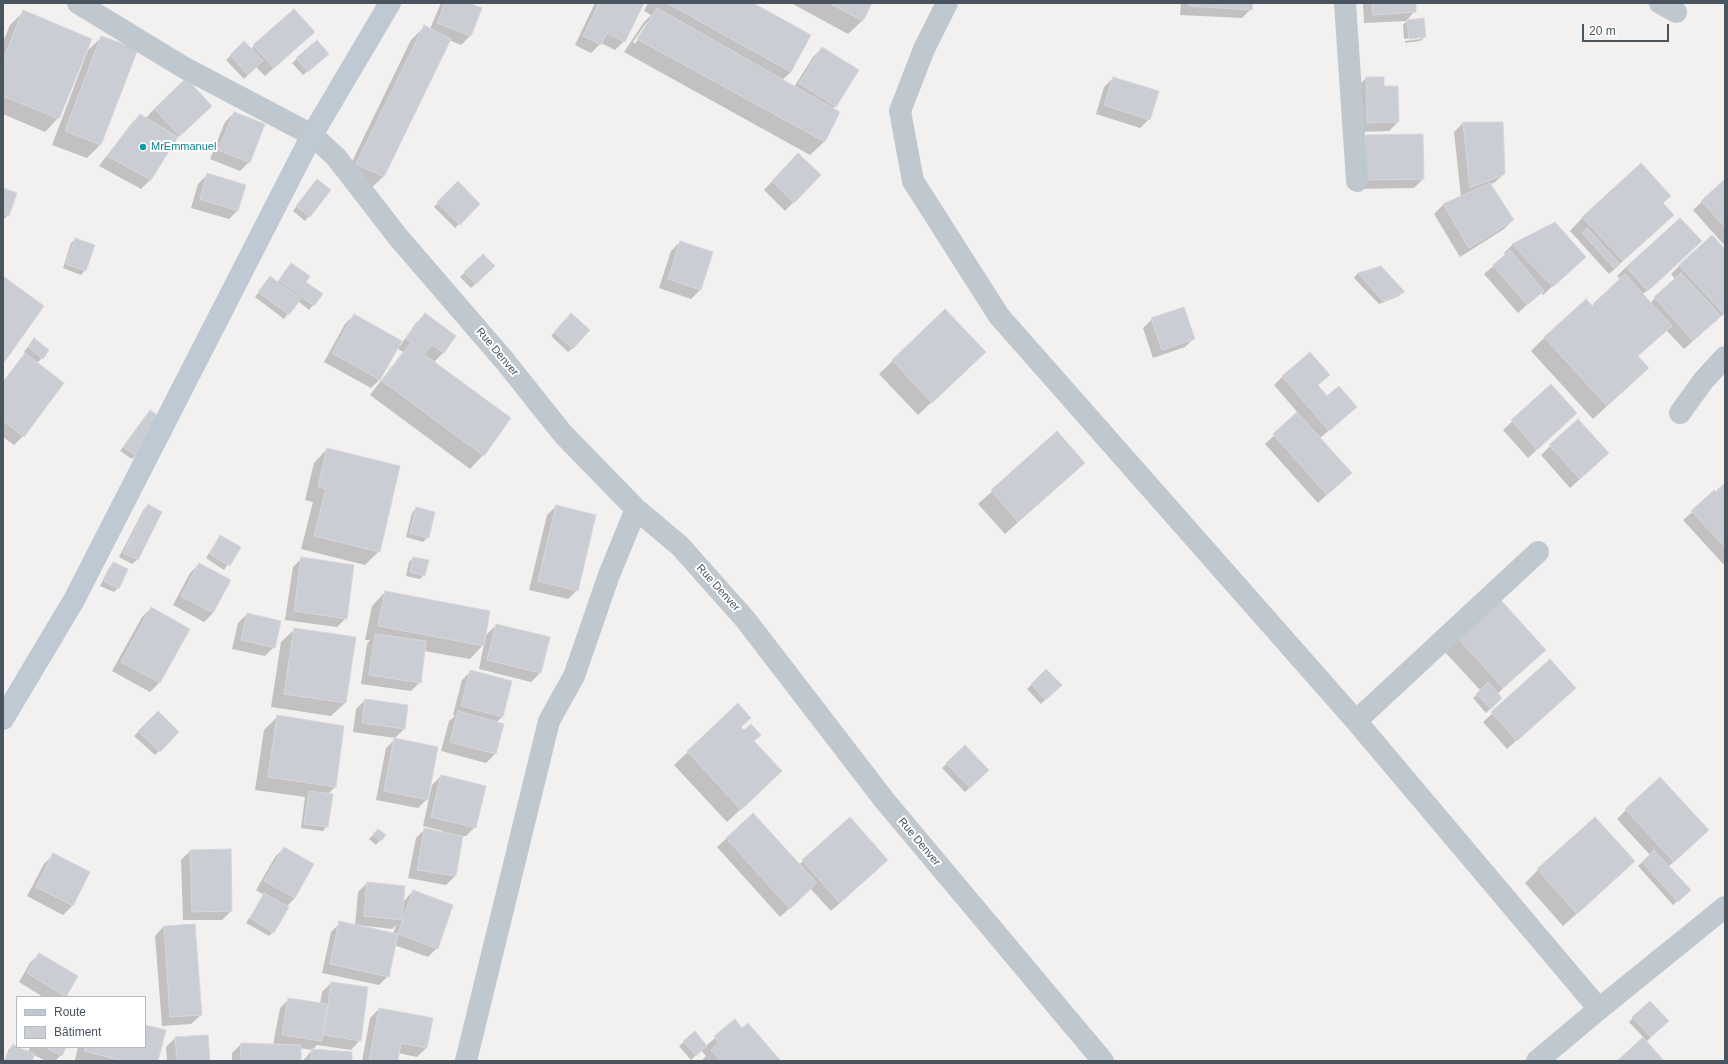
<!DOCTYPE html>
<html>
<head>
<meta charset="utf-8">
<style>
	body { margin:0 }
	#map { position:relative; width:1728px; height:1064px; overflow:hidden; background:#f3f0f0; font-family:Helvetica,sans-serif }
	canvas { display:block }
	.frame { position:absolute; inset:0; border:4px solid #49545e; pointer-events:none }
	.legend { position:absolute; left:16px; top:996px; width:130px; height:52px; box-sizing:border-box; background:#fff; border:1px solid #b6bbbf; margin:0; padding:5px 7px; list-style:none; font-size:12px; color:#49545e }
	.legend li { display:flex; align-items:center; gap:8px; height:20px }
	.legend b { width:20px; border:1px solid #b6bbbf }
	.scale { position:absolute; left:1582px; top:24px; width:87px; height:18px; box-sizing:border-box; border:2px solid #49545e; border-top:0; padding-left:5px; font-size:12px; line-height:14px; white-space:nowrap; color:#49545e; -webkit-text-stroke:3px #fff; paint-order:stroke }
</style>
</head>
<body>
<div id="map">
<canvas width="1728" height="1064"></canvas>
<div class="frame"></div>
<ul class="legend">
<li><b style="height:5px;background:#bfc9d4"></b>Route</li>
<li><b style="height:11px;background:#cacdd3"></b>Bâtiment</li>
</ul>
<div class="scale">20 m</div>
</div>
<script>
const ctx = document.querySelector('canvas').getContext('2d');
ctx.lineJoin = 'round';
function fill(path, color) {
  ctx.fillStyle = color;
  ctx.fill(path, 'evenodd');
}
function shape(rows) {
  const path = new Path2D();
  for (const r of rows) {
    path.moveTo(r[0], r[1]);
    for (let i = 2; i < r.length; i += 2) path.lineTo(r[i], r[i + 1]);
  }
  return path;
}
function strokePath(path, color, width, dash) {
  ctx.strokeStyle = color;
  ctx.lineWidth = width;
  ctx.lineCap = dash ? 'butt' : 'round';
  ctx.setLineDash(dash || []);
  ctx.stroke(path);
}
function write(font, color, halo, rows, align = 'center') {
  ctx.font = font + ' Helvetica,sans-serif';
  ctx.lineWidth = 4;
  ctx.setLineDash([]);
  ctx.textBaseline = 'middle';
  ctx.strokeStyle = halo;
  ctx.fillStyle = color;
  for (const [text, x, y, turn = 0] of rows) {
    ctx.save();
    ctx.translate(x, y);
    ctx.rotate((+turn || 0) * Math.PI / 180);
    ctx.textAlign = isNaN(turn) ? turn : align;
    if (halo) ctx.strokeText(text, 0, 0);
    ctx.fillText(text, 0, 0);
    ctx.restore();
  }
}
fill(shape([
	[441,3,467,3,480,9,470,36,461,45,449,40,383,177,369,190,344,178,411,40,424,27,430,29],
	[595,3,643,3,624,41,615,50,601,43,591,53,575,45],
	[648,3,751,3,791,72,782,80,794,87,813,57,822,48,835,106,832,109,839,113,824,142,810,155,624,52,644,22,651,15,644,11],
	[646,23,648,23,635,44,633,42],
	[791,3,871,3,862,21,848,34],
	[1181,3,1252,3,1251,9,1242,18,1180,15],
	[1363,3,1415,3,1415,11,1406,21,1364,23],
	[24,11,58,118,45,132,3,114,3,42,10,25],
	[1423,19,1425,37,1420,41,1405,43,1405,41,1421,39,1421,37,1404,39,1403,25,1407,21],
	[102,37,100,145,87,158,52,145,88,50],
	[304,40,265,76,256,67,244,79,226,60,244,43,251,49,254,46],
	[317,42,323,58,303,75,292,63],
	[1113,78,1149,119,1140,128,1096,114,1104,87],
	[1366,78,1398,122,1389,131,1359,132,1357,87],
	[154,109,202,115,174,141,150,180,141,189,99,166,131,124,140,115,145,119],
	[234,113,249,162,240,171,210,159,225,122],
	[1463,123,1504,174,1494,183,1490,184,1513,220,1504,229,1460,257,1434,214,1443,205,1461,197,1454,132],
	[1422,135,1423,179,1414,188,1358,189,1357,145],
	[789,163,820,175,785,211,764,190],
	[207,175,238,210,229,219,191,208,198,184],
	[317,180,330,190,305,221,293,211],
	[1725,180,1725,246,1693,210],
	[458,183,479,204,455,228,434,207],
	[3,189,8,215,3,220],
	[1670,196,1662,204,1673,215,1609,274,1570,231,1583,217],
	[76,239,85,270,81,275,63,268,71,243],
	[680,242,700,290,691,299,659,288,671,251],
	[1513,244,1575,265,1543,295,1541,292,1518,313,1484,274,1506,255,1504,253],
	[1692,250,1642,295,1650,303,1675,279,1671,274,1680,265,1725,250,1725,313,1684,349,1666,330,1637,357,1634,381,1593,419,1531,351,1545,337,1592,306,1621,280,1617,276,1626,267],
	[483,255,494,266,471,288,460,277],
	[1381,267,1403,292,1399,296,1379,304,1354,278,1358,273],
	[287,268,305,282,313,305,309,310,298,301,284,319,255,297,270,278,277,283],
	[945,311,971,365,918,415,879,374],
	[425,314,455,336,443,353,433,363,483,455,470,469,370,395,403,352,397,348,380,379,371,388,324,362,345,324,354,315,400,346,416,323],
	[567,319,573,348,568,352,551,336],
	[1152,319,1194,338,1185,347,1153,358,1143,328],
	[34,339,42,358,37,363,23,436,14,445,3,437,3,381,26,354,24,352],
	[1329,375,1317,386,1327,397,1356,407,1319,439,1341,482,1318,503,1265,444,1298,413,1274,385,1283,376],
	[1551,386,1567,422,1528,458,1503,430],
	[150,411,136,455,132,459,120,451],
	[1578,420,1599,462,1570,488,1541,455],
	[1057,433,1084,463,1005,534,978,504],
	[327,449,379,551,365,565,301,549,313,502,305,500,314,463],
	[1725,484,1725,566,1683,520],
	[148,505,161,512,137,560,132,564,119,557,144,509],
	[556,506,577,590,568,599,529,590,547,515],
	[416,508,428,537,423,542,406,537,412,513],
	[220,536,239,547,224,570,206,558],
	[302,558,346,618,337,627,285,620,293,567],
	[413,558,424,575,420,579,406,576,409,562],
	[113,563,118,588,114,592,100,586,109,568],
	[199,564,230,581,213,613,204,622,173,605,190,573],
	[385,592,485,636,496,625,540,673,531,682,479,669,484,644,470,659,424,651,420,682,411,691,361,684,367,644,370,640,365,640,372,606],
	[151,608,189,629,159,683,150,692,112,671,142,617],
	[247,614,274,647,265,656,232,649,238,623],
	[295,629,355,638,345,703,331,716,271,707,281,642],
	[1457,637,1531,663,1497,694,1501,698,1486,713,1473,698,1481,691,1444,651],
	[1550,661,1565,697,1507,749,1483,722],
	[471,671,502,717,496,723,495,754,486,763,441,751,449,721,455,716,453,715,462,680],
	[1046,671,1060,685,1041,704,1027,689],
	[365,700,404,729,395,738,353,732,356,709],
	[738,705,740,727,753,741,768,784,727,822,674,765],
	[158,712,178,732,155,755,134,736],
	[277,717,335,787,327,795,327,826,323,831,301,828,305,797,255,790,264,730],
	[395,739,427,799,418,808,376,800,386,748],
	[965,746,988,770,965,792,942,768],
	[441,776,475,827,466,836,462,836,455,876,446,885,408,878,416,838,425,829,443,833,443,831,423,826,432,785],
	[1626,810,1699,839,1668,867,1689,890,1673,905,1638,866,1650,855,1617,819],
	[753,814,799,865,803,861,878,869,831,911,811,889,780,917,717,847],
	[378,830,384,836,376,845,369,839],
	[284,848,313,864,295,898,286,907,273,932,269,936,246,923,264,895,256,890,275,857],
	[190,851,231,911,222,920,183,920,181,860],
	[53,855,88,873,72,906,63,915,27,896,44,864],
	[1538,870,1620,875,1563,926,1525,883],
	[367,883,403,902,413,891,437,948,428,957,394,945,388,976,379,985,322,973,331,932,340,923,355,926,358,892],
	[357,925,392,929,396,925,393,934,357,926],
	[164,926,201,1015,191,1024,162,1026,155,936],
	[39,954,65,996,64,997,43,997,19,982,30,963],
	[331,983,360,1040,351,1050,317,1045,312,1050,300,1048,300,1061,232,1061,232,1053,241,1044,273,1045,280,1008,289,999,320,1004,322,992],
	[1649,1002,1667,1021,1646,1042,1663,1061,1618,1061,1644,1038,1629,1022],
	[379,1009,426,1048,417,1057,398,1053,397,1061,362,1061,370,1018],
	[735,1020,742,1029,780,1061,701,1061,706,1056,701,1050,691,1060,679,1046,695,1033,706,1046],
	[145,1026,157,1061,75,1060,78,1047,145,1047],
	[175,1038,209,1061,167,1061,166,1047],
	[13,1045,28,1052,30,1047,65,1047,61,1055,55,1061,46,1061,34,1055,31,1061,4,1061,9,1049],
	[312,1050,351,1061,303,1061]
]), '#0003');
const building = shape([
	[445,3,469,3,482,8,471,36,437,23,445,3],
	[599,3,644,3,625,42,607,33,601,45,583,36,599,3],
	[667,3,753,3,811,35,791,72,667,3],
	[829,3,872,3,863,21,829,3],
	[1189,3,1253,3,1252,10,1189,6,1189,3],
	[1372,3,1416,3,1416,12,1373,15,1372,3],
	[657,8,840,112,825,142,637,39,657,8],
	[294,9,315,32,274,68,253,45,294,9],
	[23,10,92,39,59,119,3,96,3,60,23,10],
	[1424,18,1426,37,1409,39,1407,20,1424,18],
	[424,25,451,39,384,177,356,164,424,25],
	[101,36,138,49,101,145,65,131,101,36],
	[317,40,329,54,308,72,296,58,317,40],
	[244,41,263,61,248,75,230,55,244,41],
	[822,47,859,70,836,107,799,83,822,47],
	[1113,77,1159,91,1150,120,1104,105,1113,77],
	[1366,77,1384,77,1384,86,1398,86,1399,122,1367,123,1366,77],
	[186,78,212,106,180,136,154,109,186,78],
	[234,112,265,124,250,163,218,150,234,112],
	[140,114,178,137,151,180,107,156,140,114],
	[1463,122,1503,122,1505,174,1470,188,1463,122],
	[1423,134,1424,179,1366,180,1365,135,1423,134],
	[798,153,821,175,794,203,772,181,798,153],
	[1641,163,1671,196,1663,203,1674,215,1623,261,1582,217,1641,163],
	[207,173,246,185,238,211,200,199,207,173],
	[317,179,331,190,310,217,296,206,317,179],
	[1725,179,1725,227,1701,201,1725,179],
	[458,181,480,204,460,225,437,202,458,181],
	[1490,183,1514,220,1469,248,1443,204,1490,183],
	[3,188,17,193,9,216,3,214,3,188],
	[1680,218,1702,241,1648,291,1626,267,1680,218],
	[1555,222,1586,257,1553,287,1512,244,1555,222],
	[1587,228,1620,264,1615,269,1582,233,1587,228],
	[1712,235,1725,249,1725,313,1724,314,1679,265,1712,235],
	[75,238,95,245,86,271,66,264,75,238],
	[680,241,713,252,701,290,668,279,680,241],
	[1510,250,1544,291,1527,305,1493,265,1510,250],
	[483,254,495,266,476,284,464,272,483,254],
	[291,263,310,276,306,282,323,294,314,306,279,280,291,263],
	[1381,266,1405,292,1383,301,1358,273,1381,266],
	[1681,273,1721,316,1693,341,1654,297,1681,273],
	[1625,274,1672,326,1639,355,1593,304,1625,274],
	[3,276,44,306,3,364,3,276],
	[270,276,301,299,289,315,258,292,270,276],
	[1586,299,1649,368,1607,406,1544,337,1586,299],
	[1184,307,1195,339,1162,350,1151,318,1184,307],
	[945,309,986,352,932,403,892,360,945,309],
	[425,313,456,336,444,353,432,345,425,353,406,339,425,313],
	[571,313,590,330,573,349,554,332,571,313],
	[354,314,402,341,380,380,332,353,354,314],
	[34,338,49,350,43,359,28,347,34,338],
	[410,344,511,418,484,456,382,381,410,344],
	[1310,352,1330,375,1318,385,1327,396,1339,386,1357,407,1329,431,1282,376,1310,352],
	[25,353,64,383,24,437,3,421,3,382,25,353],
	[1551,384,1577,413,1537,450,1511,420,1551,384],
	[150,410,163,419,137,456,123,447,150,410],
	[1297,412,1352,473,1327,495,1273,434,1297,412],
	[1578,419,1609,453,1580,479,1549,445,1578,419],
	[1057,431,1085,463,1018,522,991,490,1057,431],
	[327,448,400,466,380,552,314,536,326,489,318,487,327,448],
	[1725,483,1725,499,1717,490,1725,483],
	[1714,490,1725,502,1725,547,1691,511,1714,490],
	[148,504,162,512,138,560,123,553,148,504],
	[556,505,596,515,578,591,538,581,556,505],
	[416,507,435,512,429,538,410,533,416,507],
	[220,535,241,547,230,566,210,554,220,535],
	[301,557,354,565,347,619,294,611,301,557],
	[413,557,429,560,425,576,410,572,413,557],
	[113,562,128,569,119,589,104,581,113,562],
	[199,563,231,580,213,613,181,596,199,563],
	[385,591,490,611,484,646,378,626,385,591],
	[1499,598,1546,650,1503,688,1457,637,1499,598],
	[151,607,190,629,160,683,121,662,151,607],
	[247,613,281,621,275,648,241,640,247,613],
	[496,624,550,637,541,673,487,660,496,624],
	[294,628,356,637,346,703,284,694,294,628],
	[375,634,426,641,421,683,369,675,375,634],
	[1550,659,1576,688,1517,741,1491,712,1550,659],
	[1046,669,1062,685,1046,700,1031,684,1046,669],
	[470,670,512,681,503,717,461,706,470,670],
	[1488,682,1502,698,1491,709,1476,694,1488,682],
	[365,699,408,705,405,729,362,723,365,699],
	[738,703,751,718,741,727,744,730,751,724,761,735,754,741,782,771,741,810,687,751,738,703],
	[158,711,179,732,160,752,138,731,158,711],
	[458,711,504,724,496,754,450,742,458,711],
	[277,715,344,726,336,787,268,777,277,715],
	[394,738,438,747,428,800,384,791,394,738],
	[965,745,989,770,970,788,946,763,965,745],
	[441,775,486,786,476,828,431,817,441,775],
	[1660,777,1709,830,1674,862,1625,809,1660,777],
	[309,791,333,794,328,827,304,824,309,791],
	[753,813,817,883,790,909,726,838,753,813],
	[850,817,888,860,840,903,802,860,850,817],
	[1595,817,1635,861,1577,914,1537,869,1595,817],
	[424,828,463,836,456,876,417,870,424,828],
	[378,829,386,835,381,841,373,834,378,829],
	[284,847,314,864,295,898,264,881,284,847],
	[231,849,232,911,192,912,190,850,231,849],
	[1654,850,1691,890,1678,902,1642,862,1654,850],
	[53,853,90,872,73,906,36,887,53,853],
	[367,882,405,886,402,920,364,916,367,882],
	[413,890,453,905,438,949,398,934,413,890],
	[264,893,289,907,274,933,250,918,264,893],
	[339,921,398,934,389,977,330,964,339,921],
	[195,924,202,1015,170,1017,164,926,195,924],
	[39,953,78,976,66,997,27,973,39,953],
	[331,982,368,987,361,1041,324,1035,331,982],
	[288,998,327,1004,322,1041,282,1035,288,998],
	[1650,1001,1669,1021,1651,1037,1632,1017,1650,1001],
	[379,1008,433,1018,427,1048,401,1043,398,1061,369,1061,379,1008],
	[735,1019,742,1028,748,1023,781,1061,721,1061,711,1050,719,1043,714,1036,735,1019],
	[145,1025,166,1030,158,1061,123,1061,84,1051,85,1047,145,1047,145,1025],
	[695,1031,707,1046,696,1056,683,1041,695,1031],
	[208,1035,210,1061,177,1061,175,1037,208,1035],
	[1643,1037,1664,1061,1617,1061,1643,1037],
	[241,1043,301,1045,301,1061,240,1061,241,1043],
	[13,1044,17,1047,35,1054,32,1061,5,1061,13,1044],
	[45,1047,66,1047,62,1056,45,1047],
	[312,1049,352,1052,352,1061,311,1061,312,1049]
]);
fill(building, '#cacdd3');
strokePath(building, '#d5d7dc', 1);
strokePath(shape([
	[78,3,183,67,312,135,336,157,398,237,504,360,563,434,636,509,680,546,745,619,885,801,1103,1061],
	[947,3,924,49,900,111,913,181,999,316,1356,721,1599,1009],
	[1345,3,1357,181],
	[1660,3,1676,12],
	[1680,413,1703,381,1725,357],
	[1356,721,1538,552],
	[466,1061,549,721,574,676,609,575,636,509],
	[1537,1061,1599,1009,1725,907]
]), '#bfc8cf', 22);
strokePath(shape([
	[3,719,74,600,312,135,390,3]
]), '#bfc9d4', 22);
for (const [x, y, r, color] of [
	[143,147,4,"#0f9aa8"]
]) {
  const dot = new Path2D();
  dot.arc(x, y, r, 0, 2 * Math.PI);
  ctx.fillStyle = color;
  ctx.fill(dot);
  strokePath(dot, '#fff', 1.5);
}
write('11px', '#0d838f', '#fff', [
	["MrEmmanuel",151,147]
], 'left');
write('11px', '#49545e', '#fff', [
	["Rue Denver",497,352,50],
	["Rue Denver",718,588,48],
	["Rue Denver",919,842,50]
]);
</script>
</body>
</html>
